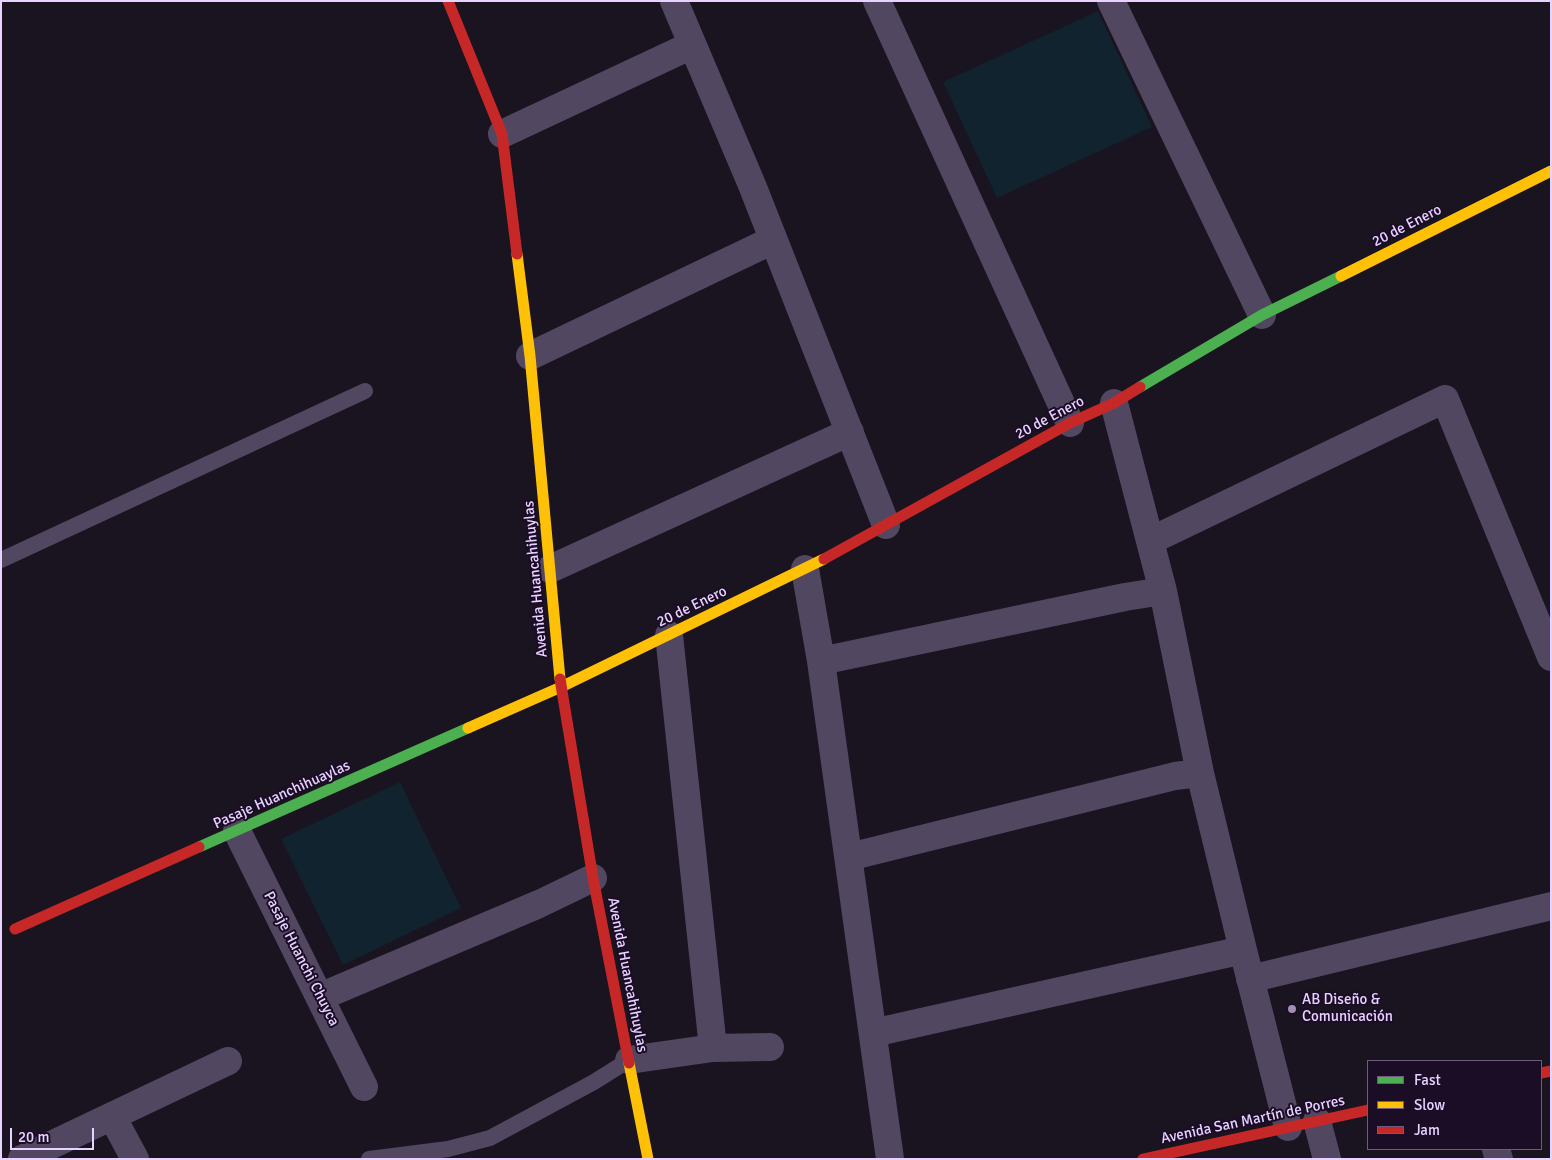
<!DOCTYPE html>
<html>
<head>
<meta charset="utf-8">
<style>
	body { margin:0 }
	#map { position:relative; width:1552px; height:1160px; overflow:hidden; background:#1a1320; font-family:Signika,sans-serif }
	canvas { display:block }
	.frame { position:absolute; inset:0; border:2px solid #e8d2ff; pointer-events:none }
	.legend { position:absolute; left:1367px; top:1060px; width:175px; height:90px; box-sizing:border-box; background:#1b0d26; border:1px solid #6d5c7d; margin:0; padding:6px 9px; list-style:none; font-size:15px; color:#e8d2ff }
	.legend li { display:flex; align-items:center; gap:10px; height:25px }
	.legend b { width:25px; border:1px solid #6d5c7d }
	.scale { position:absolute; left:10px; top:1128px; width:84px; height:22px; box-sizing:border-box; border:2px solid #e8d2ff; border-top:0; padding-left:6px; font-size:15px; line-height:18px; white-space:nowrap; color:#e8d2ff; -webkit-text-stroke:4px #1b0d26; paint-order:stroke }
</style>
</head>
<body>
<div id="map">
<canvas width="1552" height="1160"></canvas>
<div class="frame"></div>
<ul class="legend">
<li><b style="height:6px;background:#4caf50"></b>Fast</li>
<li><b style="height:6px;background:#ffc107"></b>Slow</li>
<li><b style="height:6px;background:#c62828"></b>Jam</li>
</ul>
<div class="scale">20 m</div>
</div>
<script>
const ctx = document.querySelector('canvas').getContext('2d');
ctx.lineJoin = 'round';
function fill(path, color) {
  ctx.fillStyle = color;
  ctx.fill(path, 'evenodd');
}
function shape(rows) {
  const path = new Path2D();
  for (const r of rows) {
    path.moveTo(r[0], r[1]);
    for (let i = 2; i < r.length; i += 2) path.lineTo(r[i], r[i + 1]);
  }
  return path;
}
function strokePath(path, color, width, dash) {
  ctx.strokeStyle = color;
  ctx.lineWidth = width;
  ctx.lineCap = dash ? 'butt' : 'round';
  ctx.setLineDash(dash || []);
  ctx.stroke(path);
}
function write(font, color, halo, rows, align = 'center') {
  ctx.font = font + ' Signika,sans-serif';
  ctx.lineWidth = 4;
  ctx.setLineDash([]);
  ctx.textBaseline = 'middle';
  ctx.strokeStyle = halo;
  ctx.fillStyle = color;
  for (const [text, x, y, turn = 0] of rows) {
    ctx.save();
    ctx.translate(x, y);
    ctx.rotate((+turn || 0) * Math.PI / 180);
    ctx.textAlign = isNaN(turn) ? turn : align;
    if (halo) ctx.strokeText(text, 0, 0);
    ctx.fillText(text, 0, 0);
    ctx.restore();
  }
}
fill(shape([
	[1098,11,1152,127,997,198,943,82],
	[400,782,461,908,343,965,281,839]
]), '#11232e');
strokePath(shape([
	[1,560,365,391],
	[369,1159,448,1149,490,1138,594,1082,629,1060]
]), '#524761', 16);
strokePath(shape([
	[674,1,752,185,886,525],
	[877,1,1070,423],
	[1111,1,1262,315],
	[502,134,692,45],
	[530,356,773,240],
	[1114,403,1163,591,1200,773,1243,950,1288,1127],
	[1150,541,1445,399,1551,657],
	[550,569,850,432],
	[805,569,821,661,890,1159],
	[669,635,713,1048],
	[821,661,1125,597,1163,591],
	[237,831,364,1087],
	[849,857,1175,776,1200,773],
	[1250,979,1551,906],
	[320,997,539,904,593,878],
	[873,1033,1243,950],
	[629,1060,713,1048,770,1047],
	[112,1116,135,1159],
	[1317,1121,1327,1159],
	[1496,1149,1499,1159],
	[22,1159,228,1061]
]), '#524761', 28);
strokePath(shape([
	[1140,387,1262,315,1341,276],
	[199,847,468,728]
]), '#4caf50', 11);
strokePath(shape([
	[517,254,530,356,560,679],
	[1341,276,1551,171],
	[468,728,561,687,824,559],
	[629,1063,648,1159]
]), '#ffc107', 11);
strokePath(shape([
	[448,1,502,134,517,254],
	[824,559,1070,423,1114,403,1140,387],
	[560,679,593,878,629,1063],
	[15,929,199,847],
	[1541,1073,1551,1071],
	[1143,1159,1368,1110]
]), '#c62828', 11);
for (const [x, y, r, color] of [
	[1292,1009,5,"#a08fb1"]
]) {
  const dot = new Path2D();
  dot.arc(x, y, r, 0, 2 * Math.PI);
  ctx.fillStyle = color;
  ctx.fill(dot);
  strokePath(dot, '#1b0d26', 2);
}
write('15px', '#e8d2ff', '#1b0d26', [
	["20 de Enero",1407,226,-27],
	["20 de Enero",1050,418,-28],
	["Avenida Huancahihuylas",536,579,-95],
	["20 de Enero",692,607,-26],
	["Pasaje Huanchihuaylas",282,795,-24],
	["Pasaje Huanchi Chuyca",301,959,63],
	["Avenida Huancahihuylas",627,975,79],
	["Avenida San Martín de Porres",1253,1120,-12]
]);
write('15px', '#e8d2ff', '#1b0d26', [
	["AB Diseño &",1302,1000],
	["Comunicación",1302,1017]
], 'left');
</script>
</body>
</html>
